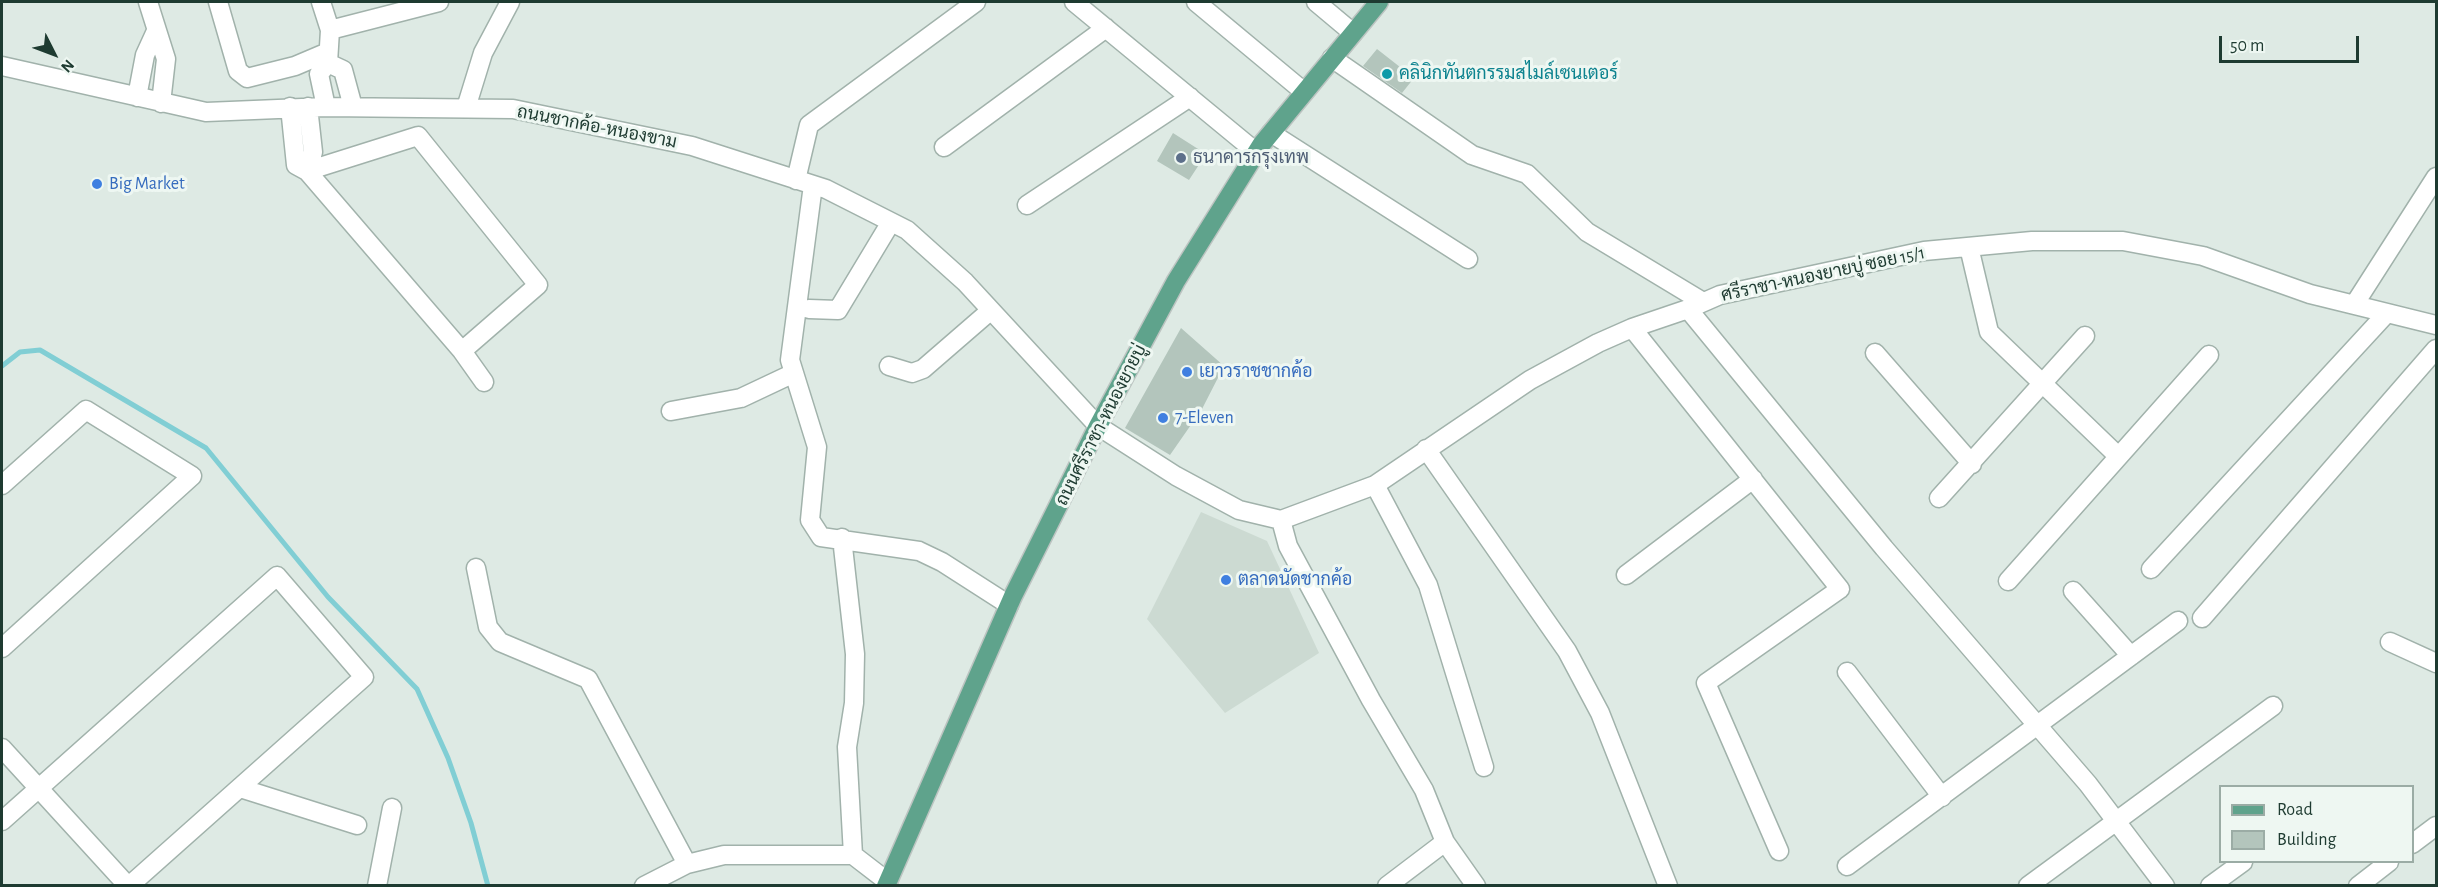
<!DOCTYPE html>
<html>
<head>
<meta charset="utf-8">
<style>
	body { margin:0 }
	#map { position:relative; width:2438px; height:887px; overflow:hidden; background:#deeae4; font-family:"Alegreya Sans",sans-serif }
	canvas { display:block }
	.frame { position:absolute; inset:0; border:3px solid #1e3b31; pointer-events:none }
	.legend { position:absolute; left:2219px; top:785px; width:195px; height:78px; box-sizing:border-box; background:#eef7f2; border:2px solid #9baca5; margin:0; padding:8px 10px; list-style:none; font-size:18px; color:#1e3b31 }
	.legend li { display:flex; align-items:center; gap:12px; height:30px }
	.legend b { width:30px; border:2px solid #9baca5 }
	.north { position:absolute; left:24px; top:24px; width:60px; height:60px; -webkit-text-stroke:4px #eef7f2; paint-order:stroke; rotate:132deg; font-size:16px; font-weight:700; line-height:24px; text-align:center; color:#1e3b31 }
	.north::after { content:''; display:block; margin:auto; width:21px; height:27px; background:#1e3b31; clip-path:polygon(50% 0,100% 100%,50% 72%,0 100%) }
	.scale { position:absolute; left:2219px; top:36px; width:140px; height:27px; box-sizing:border-box; border:3px solid #1e3b31; border-top:0; padding-left:8px; font-size:18px; line-height:21px; white-space:nowrap; color:#1e3b31; -webkit-text-stroke:4px #eef7f2; paint-order:stroke }
</style>
</head>
<body>
<div id="map">
<canvas width="2438" height="887"></canvas>
<div class="frame"></div>
<ul class="legend">
<li><b style="height:8px;background:#5fa38c"></b>Road</li>
<li><b style="height:16px;background:#b3c5bc"></b>Building</li>
</ul>
<div class="north">N</div>
<div class="scale">50 m</div>
</div>
<script>
const ctx = document.querySelector('canvas').getContext('2d');
ctx.lineJoin = 'round';
function fill(path, color) {
  ctx.fillStyle = color;
  ctx.fill(path, 'evenodd');
}
function shape(rows) {
  const path = new Path2D();
  for (const r of rows) {
    path.moveTo(r[0], r[1]);
    for (let i = 2; i < r.length; i += 2) path.lineTo(r[i], r[i + 1]);
  }
  return path;
}
function strokePath(path, color, width, dash) {
  ctx.strokeStyle = color;
  ctx.lineWidth = width;
  ctx.lineCap = dash ? 'butt' : 'round';
  ctx.setLineDash(dash || []);
  ctx.stroke(path);
}
function write(font, color, halo, rows, align = 'center') {
  ctx.font = font + ' "Alegreya Sans",Sarabun,sans-serif';
  ctx.lineWidth = 6;
  ctx.setLineDash([]);
  ctx.textBaseline = 'middle';
  ctx.strokeStyle = halo;
  ctx.fillStyle = color;
  for (const [text, x, y, turn = 0] of rows) {
    ctx.save();
    ctx.translate(x, y);
    ctx.rotate((+turn || 0) * Math.PI / 180);
    ctx.textAlign = isNaN(turn) ? turn : align;
    if (halo) ctx.strokeText(text, 0, 0);
    ctx.fillText(text, 0, 0);
    ctx.restore();
  }
}
fill(shape([
	[1201,512,1267,541,1319,653,1225,713,1147,619]
]), '#ccdad2');
strokePath(shape([
	[2,366,20,352,40,350,206,448,328,597,417,689,448,758,471,823,488,886]
]), '#81ced4', 5);
fill(shape([
	[1377,49,1414,78,1402,93,1363,66],
	[1173,133,1206,154,1189,180,1157,161],
	[1181,328,1224,366,1202,409,1170,455,1125,428]
]), '#b3c5bc');
const minor = shape([
	[148,2,166,59,161,103],
	[218,2,238,71,247,78,295,66,328,52],
	[321,2,330,30,328,63,319,74,326,107],
	[1074,2,1256,152],
	[1196,2,1303,91],
	[1316,2,1353,33],
	[330,30,439,2],
	[1332,58,1472,155,1527,174,1587,232,1703,302],
	[328,63,343,70,353,107],
	[2,66,206,112,326,107,513,109,692,146,826,189,907,230,965,282,1098,426,1176,476,1239,510,1281,520,1375,485,1530,380,1598,343,1632,328,1688,309,1720,295,1924,251,2032,241,2123,241,2203,256,2310,294,2436,325],
	[137,97,145,55,156,31],
	[290,107,296,165,307,171,313,152,308,107],
	[466,108,483,53,510,2],
	[1271,133,1468,259],
	[944,147,1106,28],
	[796,180,809,125,976,2],
	[813,185,790,360,817,447,810,520,821,537,919,551,942,562,1009,605],
	[1027,205,1190,97],
	[1969,247,1989,332,2118,456],
	[2354,305,2436,177],
	[809,309,838,310,891,222],
	[1688,309,1884,548,2088,784,2165,886],
	[1632,328,1840,589,1706,683,1779,851],
	[462,351,538,285,418,136,307,171,462,351,484,382],
	[1875,353,1972,464],
	[889,366,912,373,923,369,990,311],
	[671,411,741,398,794,373],
	[1426,449,1567,651,1600,713,1668,886],
	[2,485,86,410,192,476,2,648],
	[1375,485,1428,585,1484,767],
	[1939,498,2085,336],
	[1281,520,1288,546,1371,700,1424,790,1445,842,1476,886],
	[842,538,855,654,854,703,847,747,853,855,888,882],
	[476,568,488,627,500,642,588,679,687,864],
	[2151,569,2387,313],
	[1626,575,1753,479],
	[2008,581,2209,355],
	[2073,591,2131,656],
	[2202,618,2436,349],
	[2390,642,2436,663],
	[1847,672,1942,797],
	[2,748,128,886],
	[240,788,357,825],
	[2,821,277,576,364,677,129,886],
	[2412,844,2436,826],
	[1847,866,2178,621],
	[377,886,392,808],
	[644,886,687,864,724,855,853,855],
	[1387,886,1445,842],
	[2028,886,2273,706],
	[2210,886,2243,862],
	[2358,886,2389,862]
]);
const major = shape([
	[886,886,1013,596,1098,426,1176,281,1261,145,1379,2]
]);
strokePath(minor, '#a1b2ab', 21);
strokePath(major, '#bcc4c1', 21);
strokePath(minor, '#fff', 18);
strokePath(major, '#5fa38c', 18);
for (const [x, y, r, color] of [
	[1387,74,6,"#0f9aa8"],
	[1181,158,6,"#5c6f8a"],
	[97,184,6,"#3f7fe0"],
	[1187,372,6,"#3f7fe0"],
	[1163,418,6,"#3f7fe0"],
	[1226,580,6,"#3f7fe0"]
]) {
  const dot = new Path2D();
  dot.arc(x, y, r, 0, 2 * Math.PI);
  ctx.fillStyle = color;
  ctx.fill(dot);
  strokePath(dot, '#eef7f2', 2);
}
write('18px', '#0d838f', '#eef7f2', [
	["คลินิกทันตกรรมสไมล์เซนเตอร์",1399,74]
], 'left');
write('18px', '#1e3b31', '#eef7f2', [
	["ถนนชากค้อ-หนองขาม",597,127,11],
	["ศรีราชา-หนองยายบู่ ซอย 15/1",1823,274,-12],
	["ถนนศรีราชา-หนองยายบู่",1101,425,-63]
]);
write('18px', '#4e5e75', '#eef7f2', [
	["ธนาคารกรุงเทพ",1193,158]
], 'left');
write('18px', '#366cbe', '#eef7f2', [
	["Big Market",109,184],
	["เยาวราชชากค้อ",1199,372],
	["7-Eleven",1175,418],
	["ตลาดนัดชากค้อ",1238,580]
], 'left');
</script>
</body>
</html>
